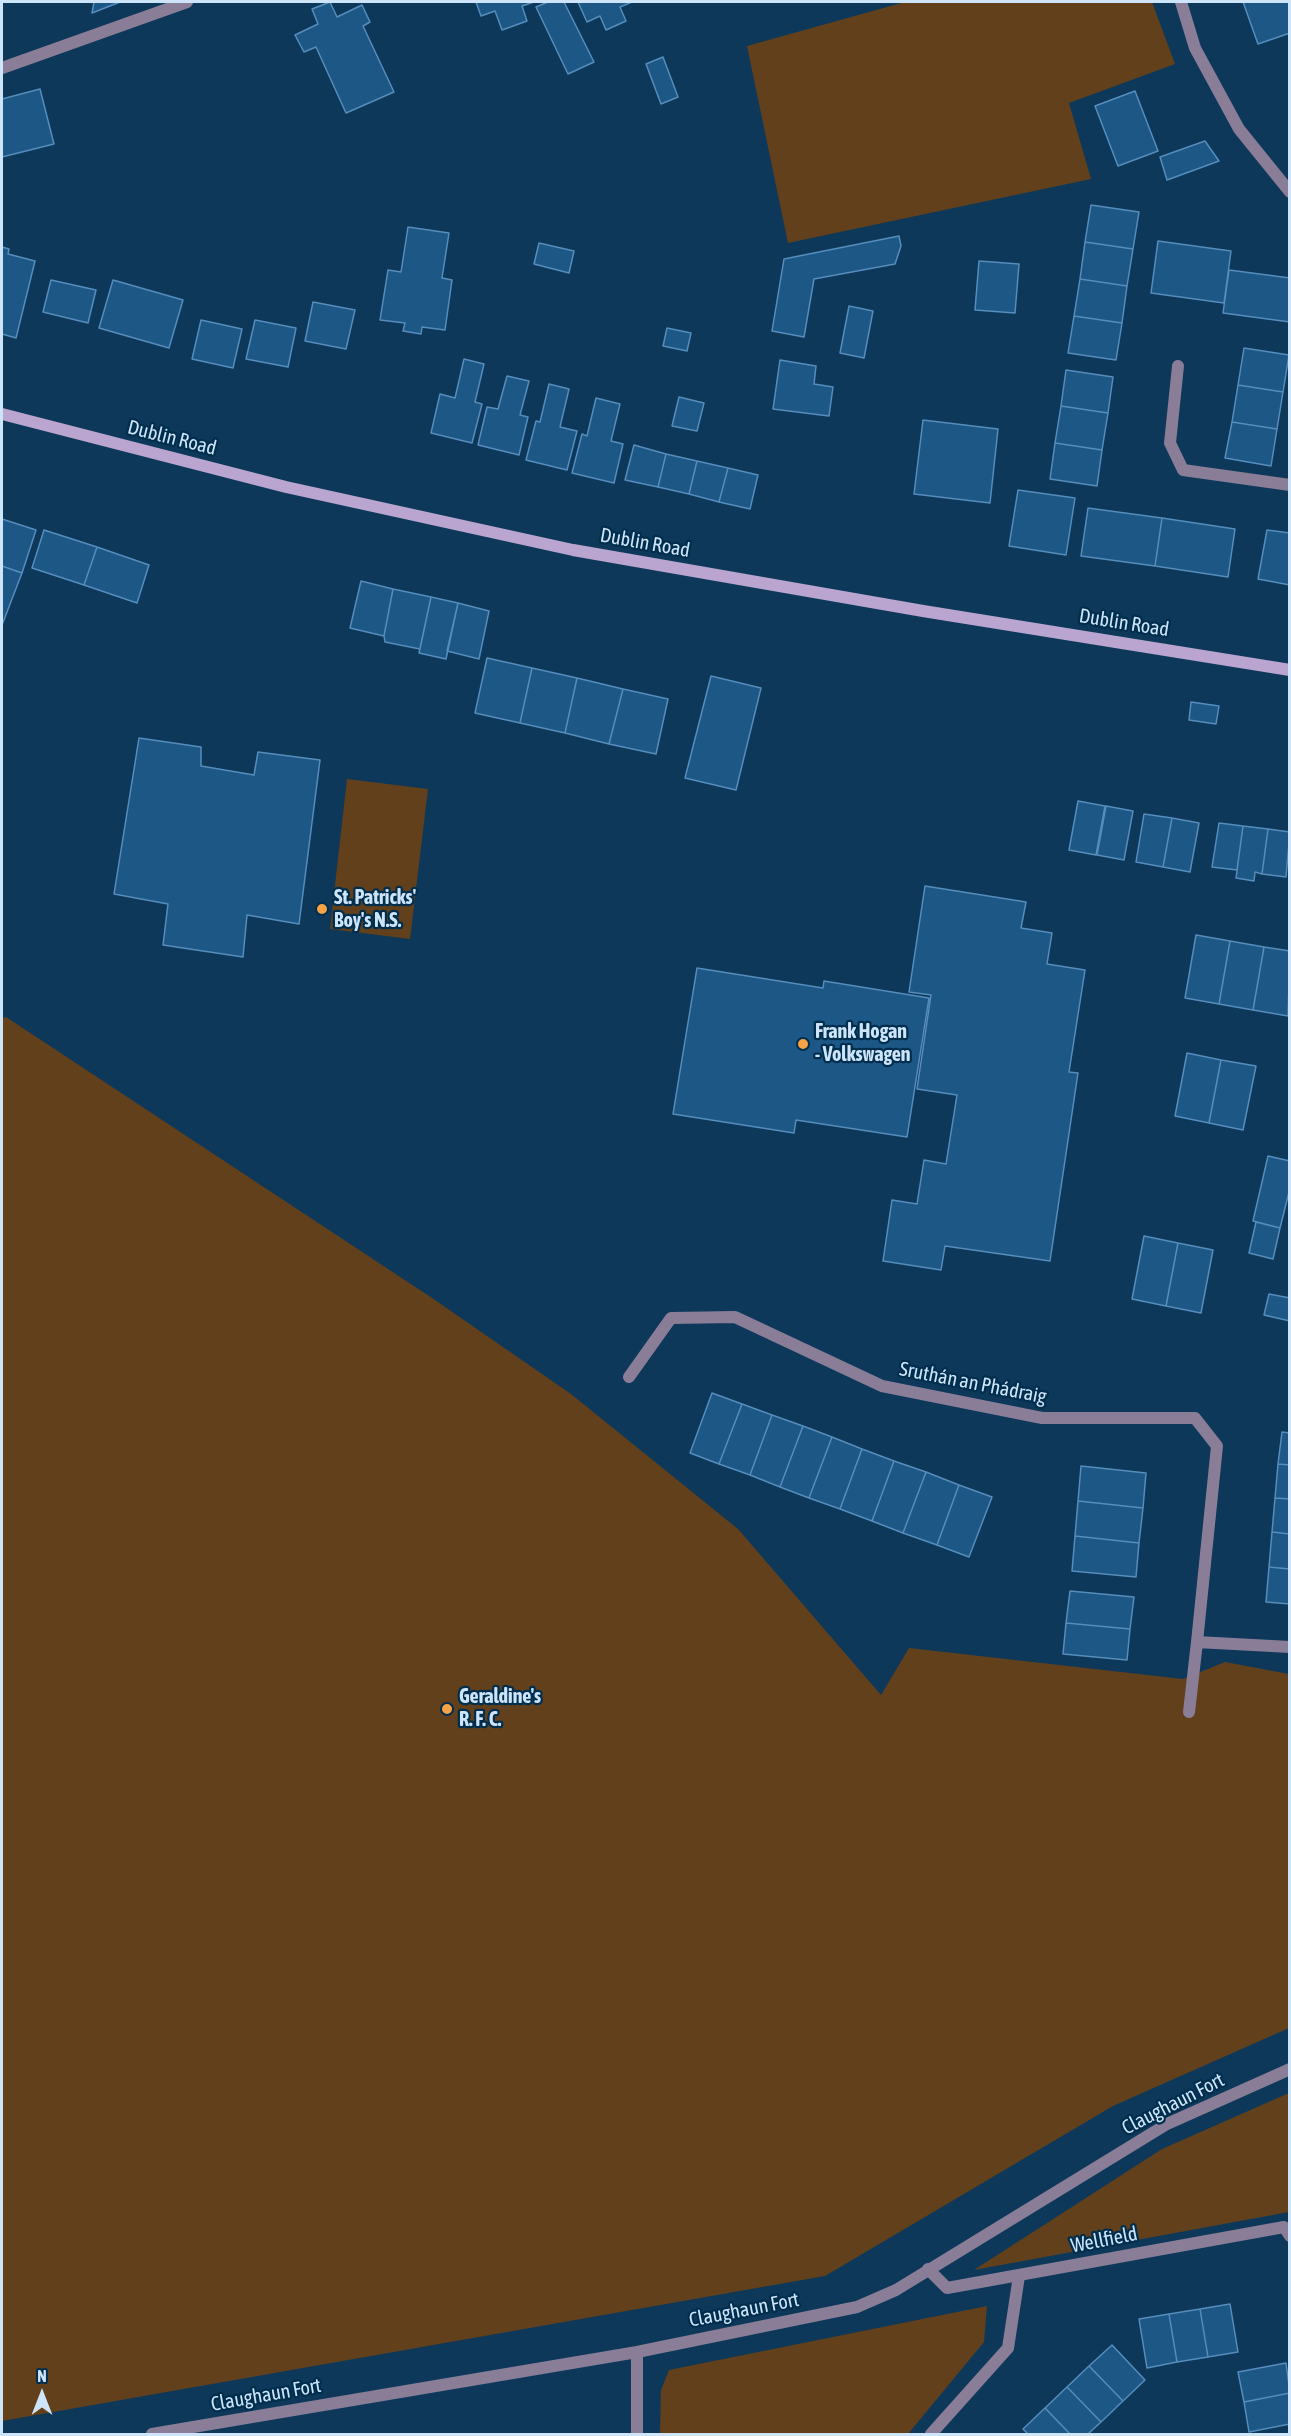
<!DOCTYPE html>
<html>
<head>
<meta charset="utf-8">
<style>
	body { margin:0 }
	#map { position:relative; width:1291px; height:2436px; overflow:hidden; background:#0d3859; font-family:"Asap Condensed",sans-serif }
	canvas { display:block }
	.frame { position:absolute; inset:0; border:3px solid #cee5f9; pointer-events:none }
	.north { position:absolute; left:12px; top:2364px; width:60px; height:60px; -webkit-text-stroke:4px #002e4e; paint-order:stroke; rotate:0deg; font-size:16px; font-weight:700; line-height:24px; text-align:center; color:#cee5f9 }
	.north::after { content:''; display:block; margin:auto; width:21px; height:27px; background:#cee5f9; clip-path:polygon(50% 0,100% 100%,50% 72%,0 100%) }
</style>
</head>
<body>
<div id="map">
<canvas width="1291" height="2436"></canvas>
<div class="frame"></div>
<div class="north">N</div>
</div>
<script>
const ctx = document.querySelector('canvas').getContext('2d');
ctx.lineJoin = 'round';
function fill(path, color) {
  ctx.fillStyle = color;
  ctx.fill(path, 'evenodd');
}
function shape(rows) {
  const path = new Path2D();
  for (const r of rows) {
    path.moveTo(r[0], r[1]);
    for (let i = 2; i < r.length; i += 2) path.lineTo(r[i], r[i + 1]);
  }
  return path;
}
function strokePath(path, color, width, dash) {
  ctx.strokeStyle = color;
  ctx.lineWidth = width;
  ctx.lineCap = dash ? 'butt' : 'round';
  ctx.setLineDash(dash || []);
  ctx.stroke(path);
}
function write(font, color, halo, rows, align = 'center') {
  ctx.font = font + ' "Asap Condensed",sans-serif';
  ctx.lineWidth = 4.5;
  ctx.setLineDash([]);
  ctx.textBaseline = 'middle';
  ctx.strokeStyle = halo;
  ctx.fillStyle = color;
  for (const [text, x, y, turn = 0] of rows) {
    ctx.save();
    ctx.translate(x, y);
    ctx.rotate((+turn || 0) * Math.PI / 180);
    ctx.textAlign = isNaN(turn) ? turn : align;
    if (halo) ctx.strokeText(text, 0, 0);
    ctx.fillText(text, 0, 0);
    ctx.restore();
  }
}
fill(shape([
	[905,2,1152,2,1175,64,1069,103,1091,179,788,243,747,46],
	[347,779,428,789,410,939,330,929],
	[6,1017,432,1298,571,1394,738,1529,881,1695,909,1648,1183,1679,1225,1662,1289,1674,1289,2028,1113,2106,825,2276,2,2421,2,1018],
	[1289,2093,1289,2212,974,2270,1162,2149],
	[987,2306,984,2342,908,2434,660,2434,661,2390,669,2370]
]), '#62401b');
const building = shape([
	[94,2,120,2,92,13,94,2],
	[330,2,337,17,362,5,370,22,363,26,394,92,346,113,316,47,304,52,295,35,318,24,312,9,330,2],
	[476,2,534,2,522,6,527,21,502,30,495,11,481,16,476,2],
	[548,2,564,2,594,62,568,74,536,7,548,2],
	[578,2,632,2,620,7,626,21,606,30,600,16,587,22,578,2],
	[1243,2,1290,2,1290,33,1258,44,1243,2],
	[663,57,678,97,661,104,646,64,663,57],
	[40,89,54,144,2,157,2,99,40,89],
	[1135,91,1158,151,1118,166,1095,106,1135,91],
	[1205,141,1219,161,1167,180,1160,157,1205,141],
	[1091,205,1139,212,1133,249,1085,242,1091,205],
	[408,227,449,233,442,278,452,280,445,330,422,327,421,334,403,331,405,323,380,320,388,270,401,272,408,227],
	[899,236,901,246,895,264,814,279,804,337,772,331,784,259,899,236],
	[1158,241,1231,251,1224,303,1151,293,1158,241],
	[1085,242,1133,249,1127,286,1080,279,1085,242],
	[539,243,574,251,569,273,534,264,539,243],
	[2,247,9,249,8,254,35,261,16,338,2,334,2,247],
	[979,261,1019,264,1015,313,975,310,979,261],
	[1229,270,1290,278,1290,322,1223,313,1229,270],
	[1080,279,1127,286,1122,323,1074,316,1080,279],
	[51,280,96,290,88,323,43,312,51,280],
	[113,280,183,300,169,348,99,328,113,280],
	[313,302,355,310,346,349,305,341,313,302],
	[849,306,873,311,864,358,840,353,849,306],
	[1074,316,1122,323,1116,360,1068,353,1074,316],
	[201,320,242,329,233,368,192,359,201,320],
	[255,320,296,328,288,367,246,359,255,320],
	[667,328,691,333,687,351,663,346,667,328],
	[1244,348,1289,355,1283,392,1238,385,1244,348],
	[464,359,484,364,475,402,482,404,472,443,431,433,440,394,455,398,464,359],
	[780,360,816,366,814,384,833,387,829,416,773,409,780,360],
	[1066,370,1113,377,1108,413,1061,406,1066,370],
	[507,376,529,381,520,415,528,417,519,455,478,445,487,407,498,409,507,376],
	[549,384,569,389,560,427,577,431,567,470,526,460,536,421,540,422,549,384],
	[1238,385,1283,392,1277,429,1232,422,1238,385],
	[679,397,704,403,697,431,672,426,679,397],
	[596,398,620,404,611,441,623,444,614,483,572,473,582,434,587,436,596,398],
	[1061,406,1108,413,1102,450,1055,443,1061,406],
	[923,420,998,429,990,503,914,494,923,420],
	[1232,422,1277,429,1271,466,1225,458,1232,422],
	[1055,443,1102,450,1097,486,1050,479,1055,443],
	[634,445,666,454,658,487,625,480,634,445],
	[666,454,697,461,689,494,658,487,666,454],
	[697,461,728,468,719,502,689,494,697,461],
	[728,468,758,475,750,509,719,502,728,468],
	[1018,490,1075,498,1066,555,1009,546,1018,490],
	[1088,508,1162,518,1155,566,1081,556,1088,508],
	[1162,518,1235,529,1228,577,1155,566,1162,518],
	[2,519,36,530,22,573,2,566,2,519],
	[44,530,97,547,84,585,32,568,44,530],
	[1267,530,1290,533,1290,585,1258,579,1267,530],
	[97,547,149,565,137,603,84,585,97,547],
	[2,566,22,573,2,625,2,566],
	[361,581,393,589,384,636,350,628,361,581],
	[393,589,431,597,420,649,385,642,384,636,393,589],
	[431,597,458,603,446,659,419,653,431,597],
	[458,603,489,611,479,659,447,651,458,603],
	[487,658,532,668,520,723,475,713,487,658],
	[532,668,577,678,565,733,520,723,532,668],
	[711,676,761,688,736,790,685,778,711,676],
	[577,678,623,689,609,744,565,733,577,678],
	[623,689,668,699,656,754,609,744,623,689],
	[1191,702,1219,706,1216,724,1189,720,1191,702],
	[139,738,201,747,201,766,254,775,258,752,320,760,299,924,247,915,243,957,163,945,168,904,114,894,139,738],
	[1078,801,1105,806,1096,855,1069,850,1078,801],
	[1106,806,1133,811,1124,860,1097,855,1106,806],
	[1144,814,1172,818,1163,867,1136,862,1144,814],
	[1172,818,1199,823,1190,872,1163,867,1172,818],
	[1219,823,1243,826,1237,870,1212,867,1219,823],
	[1243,826,1268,829,1262,874,1255,872,1254,881,1236,878,1243,826],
	[1268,829,1290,832,1286,877,1262,874,1268,829],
	[925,886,1026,902,1021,928,1052,933,1047,964,1085,970,1069,1072,1078,1073,1050,1261,945,1246,941,1270,883,1261,892,1200,917,1204,924,1160,946,1164,957,1095,917,1089,931,995,909,992,925,886],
	[1196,935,1230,941,1219,1004,1185,998,1196,935],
	[1230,941,1264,947,1253,1010,1219,1004,1230,941],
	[1264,947,1290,951,1288,1016,1253,1010,1264,947],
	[697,968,823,988,824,981,929,998,907,1137,796,1120,794,1133,673,1114,697,968],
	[1187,1053,1221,1060,1209,1123,1175,1116,1187,1053],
	[1221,1060,1256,1066,1243,1130,1209,1123,1221,1060],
	[1268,1156,1290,1161,1290,1188,1280,1228,1253,1221,1268,1156],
	[1256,1222,1280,1228,1273,1259,1249,1253,1256,1222],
	[1144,1236,1178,1243,1166,1306,1132,1299,1144,1236],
	[1178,1243,1213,1250,1201,1313,1166,1306,1178,1243],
	[1269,1294,1290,1298,1290,1321,1264,1315,1269,1294],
	[712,1393,742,1404,719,1464,690,1453,712,1393],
	[742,1404,772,1415,750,1475,719,1464,742,1404],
	[772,1415,803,1426,780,1487,750,1475,772,1415],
	[803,1426,832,1437,809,1498,780,1487,803,1426],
	[1282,1432,1290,1433,1290,1465,1278,1464,1282,1432],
	[832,1437,862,1449,840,1509,809,1498,832,1437],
	[862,1449,894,1461,872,1521,840,1509,862,1449],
	[894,1461,926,1472,903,1533,872,1521,894,1461],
	[1278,1464,1290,1465,1290,1499,1275,1498,1278,1464],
	[1081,1466,1146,1473,1143,1508,1078,1501,1081,1466],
	[926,1472,959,1485,937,1545,903,1533,926,1472],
	[959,1485,992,1497,969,1557,937,1545,959,1485],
	[1275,1498,1290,1499,1290,1534,1272,1532,1275,1498],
	[1078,1501,1143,1508,1139,1543,1075,1536,1078,1501],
	[1272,1532,1290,1534,1290,1569,1269,1567,1272,1532],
	[1075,1536,1139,1543,1136,1577,1072,1571,1075,1536],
	[1269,1567,1290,1569,1290,1604,1266,1602,1269,1567],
	[1070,1591,1134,1597,1130,1629,1066,1623,1070,1591],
	[1066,1623,1130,1629,1127,1660,1063,1654,1066,1623],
	[1230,2304,1238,2352,1208,2357,1200,2309,1230,2304],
	[1200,2309,1208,2357,1177,2362,1169,2314,1200,2309],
	[1169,2314,1177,2362,1147,2368,1139,2319,1169,2314],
	[1112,2345,1145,2380,1123,2401,1089,2366,1112,2345],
	[1286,2363,1290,2393,1244,2402,1238,2372,1286,2363],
	[1089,2366,1123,2401,1101,2422,1067,2387,1089,2366],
	[1067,2387,1101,2422,1088,2434,1070,2434,1045,2408,1067,2387],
	[1290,2393,1290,2424,1249,2432,1244,2402,1290,2393],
	[1045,2408,1070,2434,1028,2434,1023,2429,1045,2408]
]);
fill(building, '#1c5785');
strokePath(building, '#568dbd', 1.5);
strokePath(shape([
	[1181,2,1195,48,1239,129,1290,192],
	[2,68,187,2],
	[1178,366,1170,443,1183,470,1290,485],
	[629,1377,671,1318,735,1317,882,1386,1042,1418,1195,1418,1217,1446,1197,1642,1290,1647],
	[1189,1712,1197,1642],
	[928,2269,947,2288,1284,2227,1290,2236],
	[152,2434,637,2352,857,2307,896,2290,1167,2124,1290,2069],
	[637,2434,637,2352],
	[931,2434,1008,2348,1019,2276]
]), '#897d98', 12);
strokePath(shape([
	[2,414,286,487,573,550,923,611,1290,670]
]), '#b9a5cf', 12);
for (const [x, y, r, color] of [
	[322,909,6,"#f5a345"],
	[803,1044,6,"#f5a345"],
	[447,1709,6,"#f5a345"]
]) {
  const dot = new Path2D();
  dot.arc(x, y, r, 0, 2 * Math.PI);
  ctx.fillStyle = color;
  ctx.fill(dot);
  strokePath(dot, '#002e4e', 2);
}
write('20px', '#cee5f9', '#002e4e', [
	["Dublin Road",172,438,14],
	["Dublin Road",645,543,10],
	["Dublin Road",1124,623,9],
	["Sruthán an Phádraig",973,1383,11],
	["Claughaun Fort",1173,2104,-27],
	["Wellfield",1104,2240,-11],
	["Claughaun Fort",744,2310,-11],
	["Claughaun Fort",266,2395,-10]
]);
write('bold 20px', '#cee5f9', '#002e4e', [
	["St. Patricks'",334,898],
	["Boy's N.S.",334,921],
	["Frank Hogan",815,1032],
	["- Volkswagen",815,1055],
	["Geraldine's",459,1697],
	["R. F. C.",459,1720]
], 'left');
</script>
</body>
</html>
